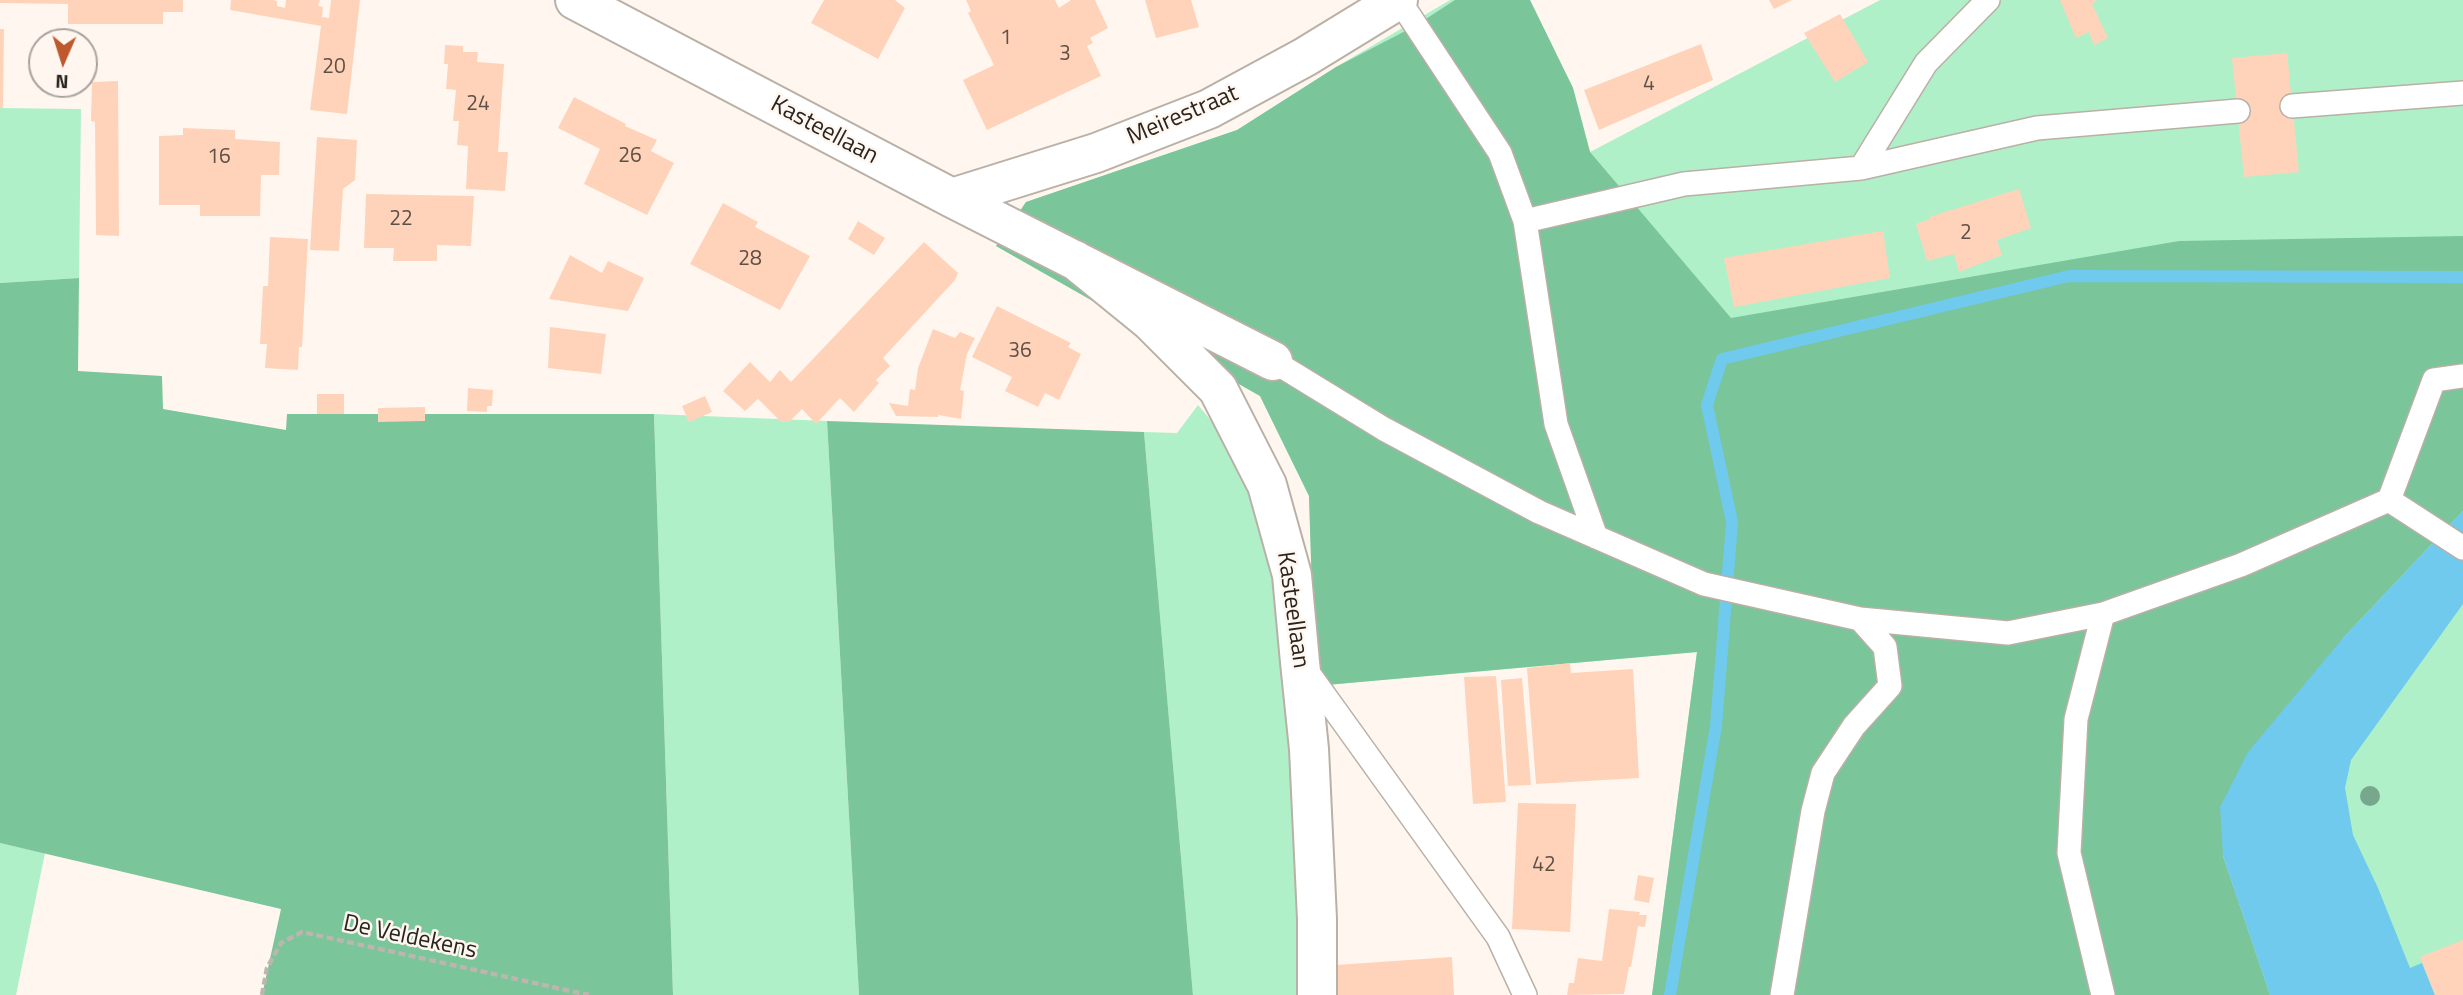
<!DOCTYPE html>
<html>
<head>
<meta charset="utf-8">
<style>
	body { margin:0 }
	#map { position:relative; width:2463px; height:995px; overflow:hidden; background:#fff7ef; font-family:"Titillium Web",sans-serif }
	canvas { display:block }
	.north { position:absolute; left:28px; top:28px; width:70px; height:70px; box-sizing:border-box; background:#fff7ef; border:2px solid #a9a39d; border-radius:50%; rotate:183deg; font-size:19px; font-weight:700; line-height:28px; text-align:center; color:#282521 }
	.north::after { content:''; display:block; margin:auto; width:24px; height:32px; background:#be582d; clip-path:polygon(50% 0,100% 100%,50% 72%,0 100%) }
</style>
</head>
<body>
<div id="map">
<canvas width="2463" height="995"></canvas>
<div class="north">N</div>
</div>
<script>
const ctx = document.querySelector('canvas').getContext('2d');
ctx.lineJoin = 'round';
function fill(path, color) {
  ctx.fillStyle = color;
  ctx.fill(path, 'evenodd');
}
function shape(rows) {
  const path = new Path2D();
  for (const r of rows) {
    path.moveTo(r[0], r[1]);
    for (let i = 2; i < r.length; i += 2) path.lineTo(r[i], r[i + 1]);
  }
  return path;
}
function strokePath(path, color, width, dash) {
  ctx.strokeStyle = color;
  ctx.lineWidth = width;
  ctx.lineCap = dash ? 'butt' : 'round';
  ctx.setLineDash(dash || []);
  ctx.stroke(path);
}
function write(font, color, halo, rows, align = 'center') {
  ctx.font = font + ' "Titillium Web",sans-serif';
  ctx.lineWidth = 5;
  ctx.setLineDash([]);
  ctx.textBaseline = 'middle';
  ctx.strokeStyle = halo;
  ctx.fillStyle = color;
  for (const [text, x, y, turn = 0] of rows) {
    ctx.save();
    ctx.translate(x, y);
    ctx.rotate((+turn || 0) * Math.PI / 180);
    ctx.textAlign = isNaN(turn) ? turn : align;
    if (halo) ctx.strokeText(text, 0, 0);
    ctx.fillText(text, 0, 0);
    ctx.restore();
  }
}
fill(shape([
	[1450,0,1530,0,1573,88,1590,152,1880,0,2463,0,2463,995,1652,995,1697,652,1315,686,1309,496,1260,396,996,246,1026,202,1237,130,1336,67],
	[0,108,81,109,79,278,0,283],
	[1198,405,1235,449,1264,536,1285,634,1300,995,1193,995,1144,432,1177,433],
	[654,414,827,421,859,995,673,995],
	[0,843,45,853,16,995,0,995]
]), '#b0f0c9');
fill(shape([
	[1455,0,1530,0,1573,88,1590,152,1731,318,2179,241,2463,236,2463,511,2343,638,2223,856,2270,995,1652,995,1697,652,1315,686,1309,496,1260,396,996,246,1026,202,1237,130,1336,67,1415,26],
	[79,278,78,371,162,376,163,409,286,430,287,414,654,414,673,995,262,995,281,909,0,843,0,283],
	[827,421,1144,432,1193,995,859,995]
]), '#7ac599');
fill(shape([
	[2463,511,2463,604,2351,760,2345,788,2353,835,2378,888,2410,968,2422,963,2435,995,2270,995,2223,856,2220,807,2248,752,2343,638]
]), '#70caed');
strokePath(shape([
	[1670,995,1716,726,1732,522,1707,405,1722,359,2069,276,2463,277]
]), '#70caed', 12);
fill(shape([
	[0,0,183,0,183,12,163,12,163,24,68,24,68,4,0,3],
	[231,0,273,0,277,1,277,6,285,8,286,0,320,0,318,6,323,7,322,17,329,18,331,0,360,0,347,114,310,110,321,26,230,10],
	[824,0,895,0,905,8,878,59,811,23],
	[966,0,1055,0,1059,8,1071,0,1095,0,1108,28,1090,38,1093,43,1087,46,1101,76,987,130,963,80,994,65,968,13,971,11],
	[1145,0,1191,0,1199,27,1156,38],
	[1769,0,1792,0,1774,9],
	[2060,0,2097,0,2092,4,2108,38,2094,45,2089,32,2076,38],
	[1840,14,1868,62,1835,82,1804,33],
	[0,29,4,29,3,108,0,108],
	[1701,44,1713,80,1599,130,1584,90],
	[445,45,463,46,463,52,478,52,477,62,504,64,498,152,508,152,505,191,466,189,468,146,457,145,459,121,453,121,456,90,446,89,448,64,444,64],
	[2287,53,2299,172,2244,177,2232,58],
	[118,81,119,236,96,235,95,122,91,121,92,82],
	[574,97,626,124,625,126,657,140,651,151,674,163,647,215,584,184,600,149,558,128],
	[183,128,235,130,235,139,280,142,279,175,261,175,260,216,200,216,200,205,159,205,159,136,183,135],
	[317,137,357,140,355,180,343,189,339,251,310,250],
	[2019,189,2031,228,1997,240,2002,255,1959,272,1954,254,1927,261,1916,224,1930,219,1929,217],
	[366,194,474,196,471,246,437,245,437,261,393,261,394,248,364,248],
	[723,203,758,222,755,227,810,256,780,310,690,264],
	[858,221,885,238,874,255,848,239],
	[1883,231,1890,278,1734,307,1724,258],
	[270,237,308,239,302,347,299,347,298,370,265,368,267,344,260,344,263,286,268,286],
	[924,242,958,273,955,280,883,358,890,366,876,380,879,383,854,412,840,398,816,424,802,409,789,422,781,422,758,399,745,411,723,391,750,362,770,382,780,370,791,382],
	[570,255,602,273,608,261,644,278,628,311,549,299],
	[997,306,1071,343,1068,347,1081,354,1059,400,1045,393,1038,407,1005,391,1012,377,972,357],
	[550,327,606,334,601,374,548,368],
	[933,329,955,338,960,332,975,338,967,354,960,390,964,391,961,419,938,415,938,417,896,416,889,403,908,406,910,389,915,390,918,368],
	[468,388,493,390,492,406,487,406,487,412,467,411],
	[317,394,344,394,344,414,317,414],
	[705,396,712,412,689,422,682,406],
	[425,407,425,421,378,422,378,408],
	[1570,663,1571,673,1633,669,1639,778,1536,784,1527,668],
	[1496,676,1506,802,1473,804,1464,677],
	[1522,678,1531,785,1508,786,1501,680],
	[1518,803,1576,804,1570,932,1512,929],
	[1638,875,1654,878,1649,903,1634,900],
	[1609,909,1640,912,1639,915,1647,915,1645,927,1638,926,1631,967,1629,967,1624,994,1567,995,1569,983,1574,983,1578,958,1602,961],
	[2463,940,2463,995,2435,995,2420,957],
	[1452,957,1454,995,1338,995,1336,965]
]), '#ffd3ba');
const lane = shape([
	[1399,0,1500,153,1525,221,1556,424,1596,537],
	[2292,106,2463,93],
	[1861,168,1926,63,1988,0],
	[1525,221,1684,184,1861,168,2037,128,2238,111],
	[1273,361,1384,429,1539,512,1704,584,1860,619,2008,633,2103,614,2241,565,2389,500,2434,380,2463,376],
	[2389,500,2463,548],
	[1304,667,1498,937,1525,995],
	[1782,995,1813,811,1823,773,1854,726,1890,686,1885,647,1860,619],
	[2103,995,2069,853,2076,719,2103,614]
]);
const street = shape([
	[575,0,952,198,1273,361],
	[952,198,1096,153,1209,109,1305,57,1398,0],
	[1075,260,1150,321,1218,389,1267,485,1292,575,1300,662,1309,749,1317,919,1317,995]
]);
strokePath(lane, '#b9b0a6', 26);
strokePath(street, '#b9b0a6', 42);
strokePath(shape([
	[262,995,267,968,281,943,302,932,589,995]
]), '#bcb6af', 4.5, [7, 3.5]);
strokePath(lane, '#fff', 23);
strokePath(street, '#fff', 38);
ctx.fillStyle = '#77a78d';
for (const [x, y] of [
	[2370,796]
]) {
  ctx.beginPath();
  ctx.arc(x, y, 10, 0, 2 * Math.PI);
  ctx.fill();
}
write('21px', '#5e5047', null, [
	["1",1006,39],
	["3",1065,55],
	["20",334,68],
	["4",1649,85],
	["24",478,105],
	["26",630,157],
	["16",219,158],
	["22",401,220],
	["2",1966,234],
	["28",750,260],
	["36",1020,352],
	["42",1544,866]
]);
write('24px', '#282521', '#fff7ef', [
	["Meirestraat",1183,116,-23],
	["Kasteellaan",824,131,28],
	["Kasteellaan",1292,610,82],
	["De Veldekens",410,938,12]
]);
</script>
</body>
</html>
